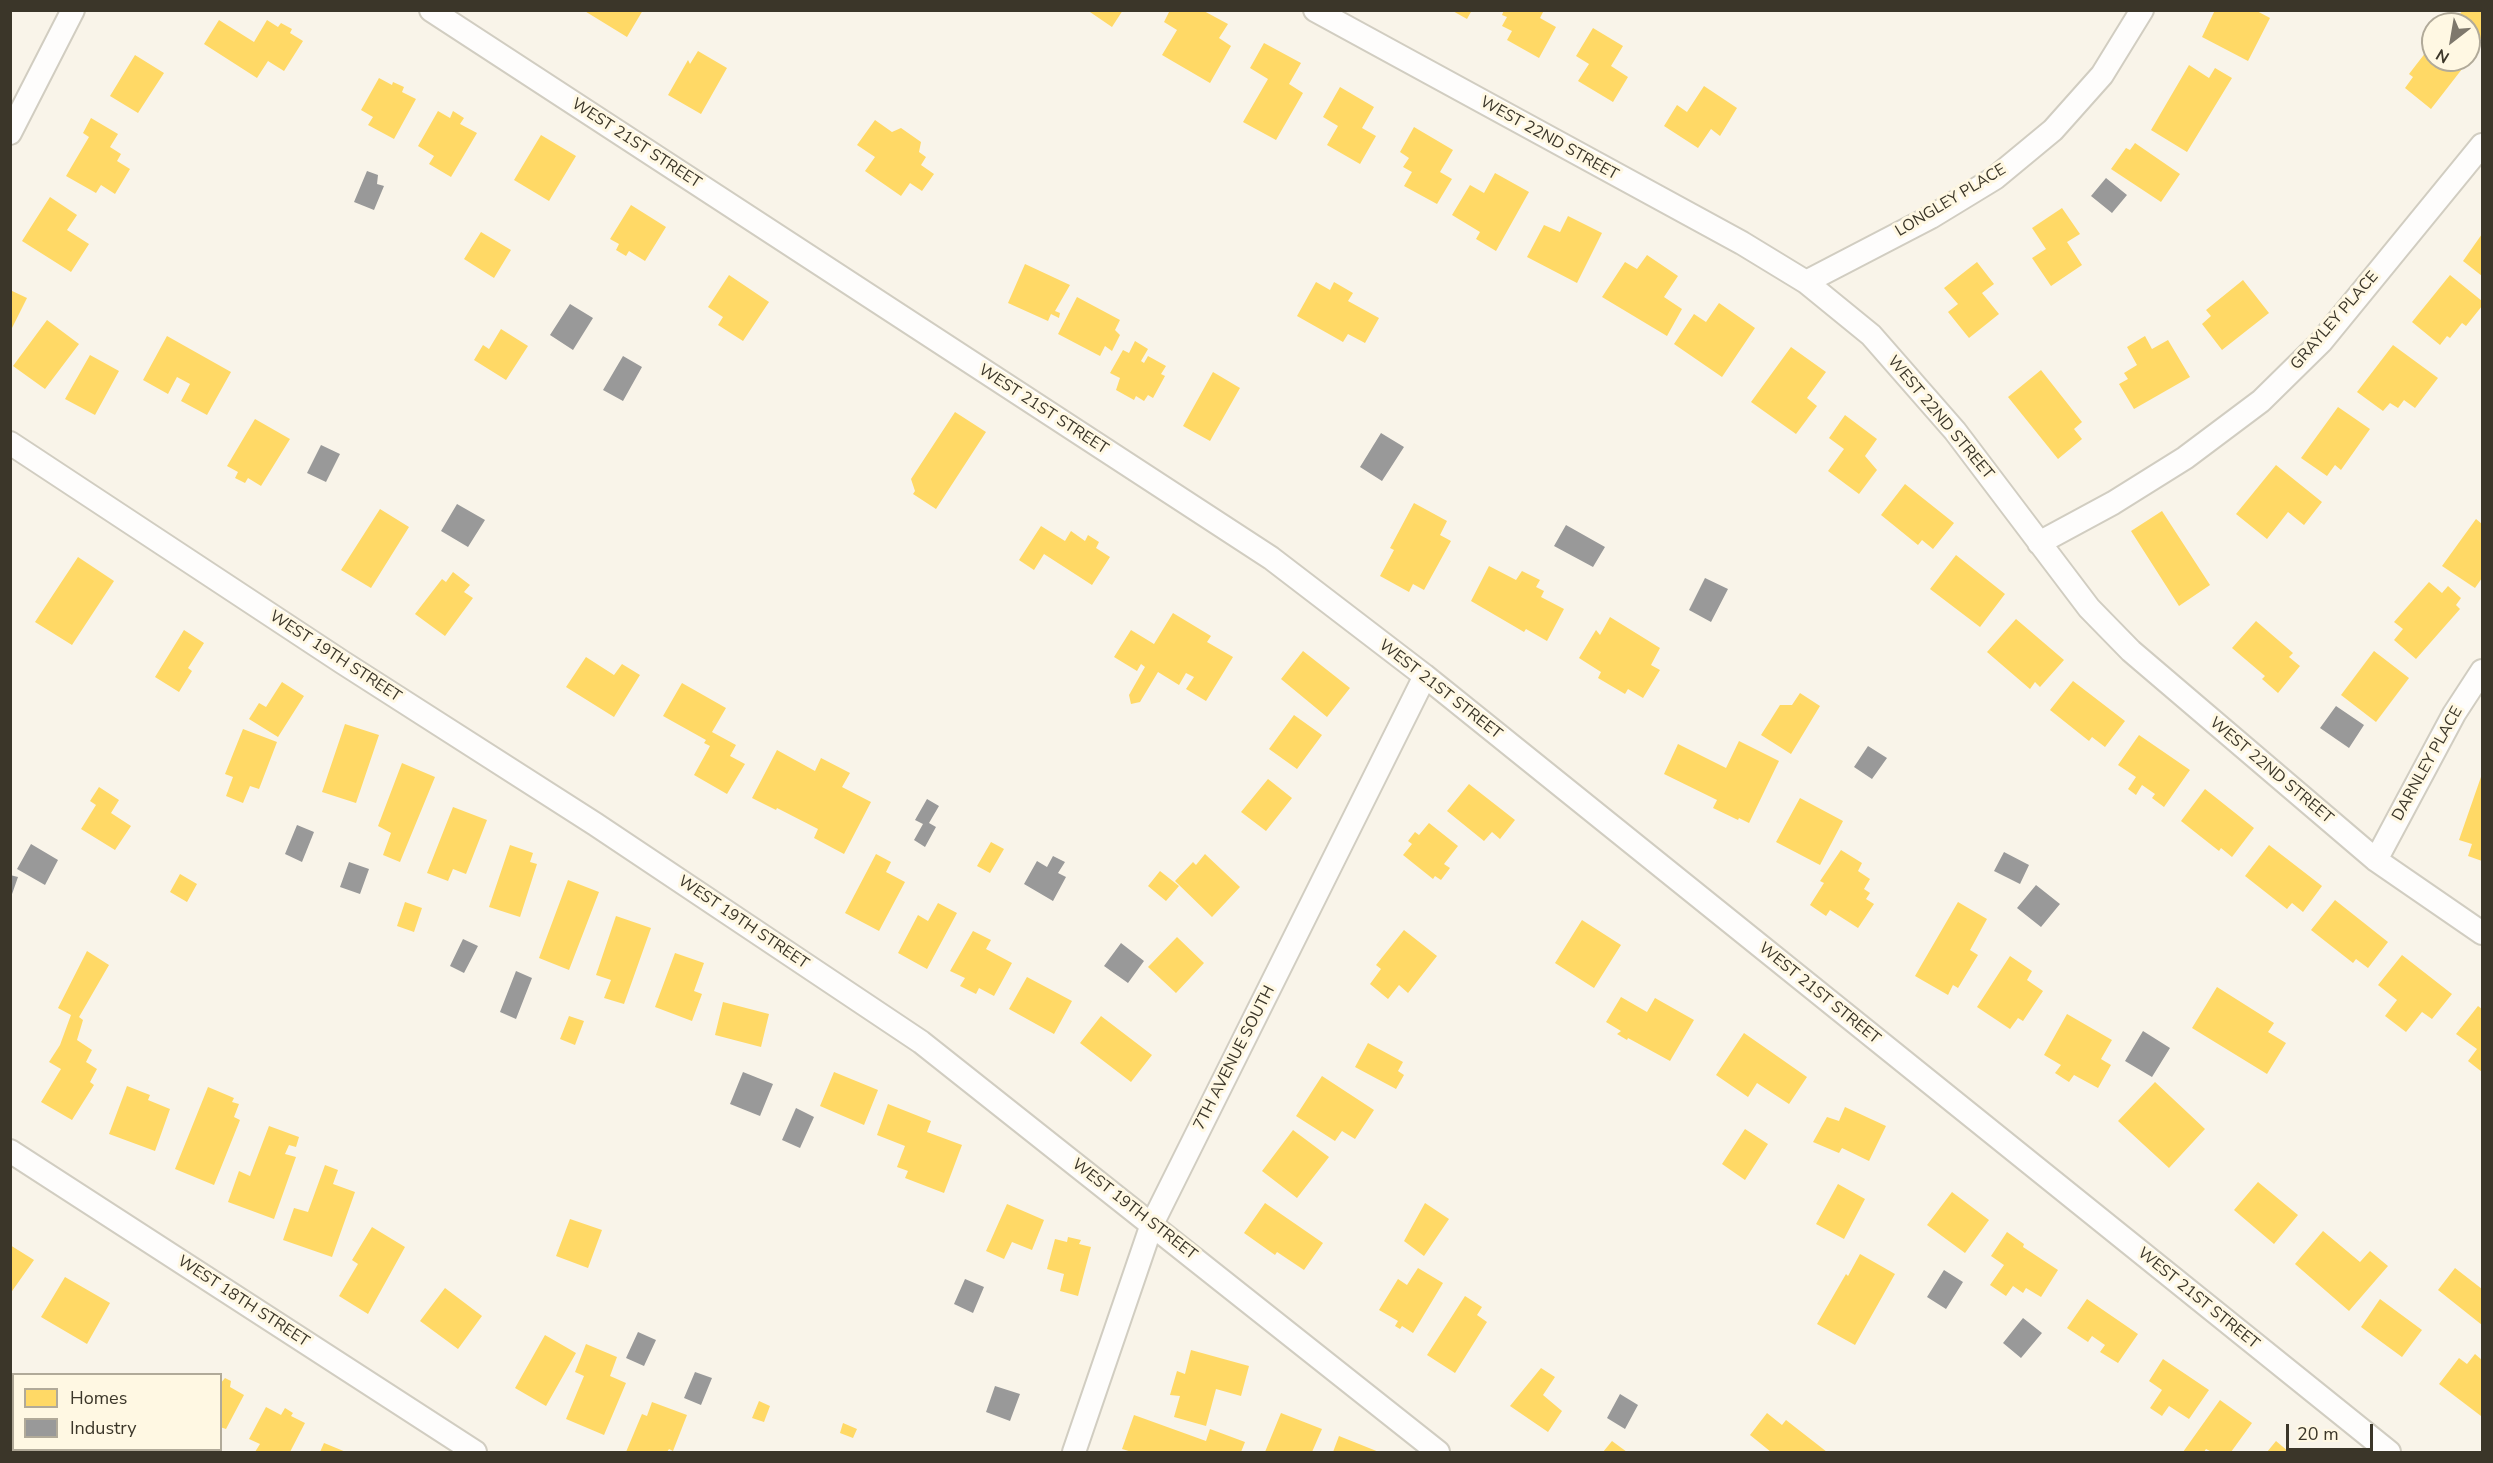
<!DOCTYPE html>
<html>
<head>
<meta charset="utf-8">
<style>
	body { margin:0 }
	#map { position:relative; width:2493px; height:1463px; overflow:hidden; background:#f9f4e9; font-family:"Nunito Sans",sans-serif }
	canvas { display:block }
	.frame { position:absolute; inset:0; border:12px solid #3b3629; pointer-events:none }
	.legend { position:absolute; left:12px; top:1373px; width:210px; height:78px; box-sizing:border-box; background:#fff8e3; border:2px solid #b1aa99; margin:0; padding:8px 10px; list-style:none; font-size:18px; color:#3b3629 }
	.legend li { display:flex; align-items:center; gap:12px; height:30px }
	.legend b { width:30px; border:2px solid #b1aa99 }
	.north { position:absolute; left:2421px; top:12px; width:60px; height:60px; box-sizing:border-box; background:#fff8e3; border:2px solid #b1aa99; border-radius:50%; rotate:211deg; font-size:16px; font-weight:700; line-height:24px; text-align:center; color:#3b3629 }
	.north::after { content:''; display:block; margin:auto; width:21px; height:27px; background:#7e786c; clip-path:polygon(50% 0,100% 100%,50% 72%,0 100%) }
	.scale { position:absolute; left:2286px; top:1424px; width:87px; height:27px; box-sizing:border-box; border:3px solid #3b3629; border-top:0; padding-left:8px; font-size:18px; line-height:21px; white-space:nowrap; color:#3b3629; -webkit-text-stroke:4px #fff8e3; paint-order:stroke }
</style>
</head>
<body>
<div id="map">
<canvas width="2493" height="1463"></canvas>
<div class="frame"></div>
<ul class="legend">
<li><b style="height:16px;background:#ffd966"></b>Homes</li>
<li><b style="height:16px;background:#999"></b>Industry</li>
</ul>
<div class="north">N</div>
<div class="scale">20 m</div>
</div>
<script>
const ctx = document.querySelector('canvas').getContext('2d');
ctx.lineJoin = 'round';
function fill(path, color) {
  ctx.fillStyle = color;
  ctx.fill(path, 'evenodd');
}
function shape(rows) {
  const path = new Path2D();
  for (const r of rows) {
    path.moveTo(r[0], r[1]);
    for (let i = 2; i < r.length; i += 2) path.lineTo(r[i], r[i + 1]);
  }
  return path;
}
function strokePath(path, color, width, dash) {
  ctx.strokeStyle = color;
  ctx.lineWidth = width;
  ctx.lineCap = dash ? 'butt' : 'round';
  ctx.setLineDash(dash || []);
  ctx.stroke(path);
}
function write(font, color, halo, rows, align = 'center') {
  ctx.font = font + ' "Nunito Sans",sans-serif';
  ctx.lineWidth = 6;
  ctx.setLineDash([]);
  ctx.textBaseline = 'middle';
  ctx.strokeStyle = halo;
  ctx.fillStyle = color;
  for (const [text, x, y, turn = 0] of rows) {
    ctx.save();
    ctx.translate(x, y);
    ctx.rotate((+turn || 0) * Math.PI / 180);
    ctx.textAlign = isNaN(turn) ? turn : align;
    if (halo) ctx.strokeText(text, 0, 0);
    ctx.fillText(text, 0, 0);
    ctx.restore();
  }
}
fill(shape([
	[583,10,643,10,627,37],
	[1087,10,1123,10,1112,27],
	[1170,10,1202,10,1228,24,1219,38,1231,46,1210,83,1162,55,1177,30,1164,22],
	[1451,10,1472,10,1467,19],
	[1504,10,1544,10,1540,18,1556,27,1539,58,1507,40,1512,31,1502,26,1507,17,1502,15],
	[2215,10,2255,10,2270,18,2248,61,2202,37],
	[2463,10,2482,10,2482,40,2469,29,2469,24,2462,24,2456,19],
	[219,20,254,42,267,20,278,27,281,23,292,29,290,33,303,41,284,71,268,61,257,78,204,44],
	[1593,28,1623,46,1611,66,1628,77,1613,102,1578,81,1589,64,1576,56],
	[1264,43,1301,63,1289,84,1303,93,1276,140,1243,122,1268,79,1250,68],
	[2433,43,2433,60,2469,60,2431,109,2405,88,2413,77,2409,74],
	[698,51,727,68,701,114,668,95,688,60,690,64],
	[135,55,164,73,138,113,110,96],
	[2189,65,2209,78,2215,68,2232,78,2187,152,2151,130],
	[379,78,392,85,393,82,404,87,402,92,416,99,394,139,368,125,373,117,361,110],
	[1704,86,1737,108,1720,136,1711,129,1698,148,1664,126,1677,105,1687,112],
	[1340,87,1374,107,1362,128,1376,136,1360,164,1327,145,1338,126,1323,117],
	[438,111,450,118,453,111,464,118,460,124,477,133,451,177,429,164,434,156,418,146],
	[91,118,118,134,110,147,121,154,117,161,130,169,115,194,101,185,96,193,66,176,89,137,83,133],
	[875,120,892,132,901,128,921,142,919,152,926,157,921,165,934,174,922,191,910,183,901,196,865,171,875,157,857,145],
	[1414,127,1453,150,1440,172,1452,179,1437,204,1404,186,1412,172,1403,167,1409,158,1400,152],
	[541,135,576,156,549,201,514,180],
	[2135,143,2180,174,2161,202,2111,169,2126,148,2130,150],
	[1495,173,1529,192,1496,251,1476,239,1480,232,1452,215,1470,185,1484,193],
	[50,197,77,215,67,230,89,244,71,272,22,241],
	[631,205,666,227,645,261,629,251,626,256,616,250,619,244,610,239],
	[2062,208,2080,234,2067,242,2082,265,2051,286,2032,258,2046,249,2032,228],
	[1568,216,1602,233,1577,283,1527,257,1544,225,1560,232],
	[481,232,511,250,494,278,464,259],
	[2482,234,2482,276,2463,261],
	[1647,255,1678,276,1664,297,1682,309,1667,336,1602,297,1625,262,1637,269],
	[1977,262,1994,284,1982,293,1999,314,1969,338,1948,312,1958,304,1944,288],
	[1025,264,1070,285,1055,311,1060,313,1059,318,1051,314,1048,321,1008,303],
	[729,275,769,302,743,341,718,325,723,317,708,307],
	[2450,275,2482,301,2482,306,2466,326,2462,323,2450,338,2447,336,2440,345,2412,322],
	[2243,280,2269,313,2222,350,2202,324,2211,316,2206,310],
	[1316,282,1330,290,1334,282,1353,293,1348,301,1379,318,1365,343,1348,334,1343,342,1297,316],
	[10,290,27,298,10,332],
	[1077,297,1120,320,1115,330,1120,335,1112,351,1105,346,1100,356,1058,334],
	[1719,303,1755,328,1722,377,1674,344,1694,314,1706,322],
	[47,320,79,344,45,389,13,366],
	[501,329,528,346,506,380,474,360,483,345,489,349],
	[167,336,231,372,207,415,181,401,190,384,177,377,168,394,143,380],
	[2145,336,2152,349,2168,340,2190,377,2134,409,2119,384,2128,379,2124,373,2137,365,2127,347],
	[1135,341,1148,349,1141,361,1144,363,1148,356,1166,366,1161,374,1165,376,1153,398,1148,395,1144,401,1136,396,1134,400,1116,390,1120,378,1110,373,1123,350,1129,353],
	[2393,345,2438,378,2415,408,2404,400,2398,408,2390,403,2383,411,2357,392],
	[1791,347,1826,372,1807,398,1817,406,1796,434,1751,402],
	[90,355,119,371,95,415,65,399],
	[2041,370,2082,422,2074,429,2082,439,2058,459,2008,397],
	[1213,372,1240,388,1210,441,1183,426],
	[2338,407,2370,429,2341,470,2335,465,2327,476,2301,458],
	[955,412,986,432,936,509,913,494,915,491,911,479],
	[1845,415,1877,439,1865,456,1877,470,1859,494,1828,471,1844,449,1829,438],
	[255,419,290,439,261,486,248,478,245,483,235,478,238,472,227,466],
	[2276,465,2322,502,2304,525,2288,512,2267,539,2236,514],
	[1905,484,1954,523,1933,549,1922,540,1918,545,1881,515],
	[1414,503,1447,521,1440,535,1451,541,1424,590,1413,584,1409,592,1380,576,1394,550,1390,548],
	[380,509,409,527,371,588,341,570],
	[2162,511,2210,585,2179,606,2131,531],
	[2476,519,2482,524,2482,578,2475,588,2442,566],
	[1041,526,1065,541,1071,531,1085,541,1088,535,1099,542,1096,548,1110,557,1092,585,1044,554,1034,570,1019,560],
	[1956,555,2005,594,1980,627,1930,589],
	[78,557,114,581,72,645,35,622],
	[1489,566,1516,580,1522,571,1540,580,1536,587,1544,591,1541,597,1564,609,1547,641,1526,629,1524,632,1471,601],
	[453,572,470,585,464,592,473,598,445,636,415,614,442,579,446,582],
	[2429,582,2442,593,2448,586,2461,598,2456,605,2460,609,2416,659,2394,640,2403,629,2394,622],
	[1173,613,1211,636,1207,642,1233,657,1206,701,1186,689,1194,677,1186,673,1179,685,1158,672,1140,702,1131,704,1129,695,1145,667,1141,664,1137,671,1114,657,1131,630,1154,644],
	[1610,617,1660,648,1651,665,1660,670,1643,698,1628,689,1625,694,1598,678,1601,672,1579,658,1596,630,1600,635],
	[2016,619,2064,660,2040,687,2035,682,2030,689,1987,652],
	[2256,621,2293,653,2289,657,2300,666,2278,693,2262,679,2265,676,2232,648],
	[184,630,204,643,188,668,192,671,179,692,155,677],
	[1303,651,1350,688,1327,717,1281,679],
	[2374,651,2409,678,2376,722,2341,695],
	[586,657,614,675,622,664,640,675,614,717,566,687],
	[2073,681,2125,721,2105,747,2092,737,2089,741,2050,710],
	[282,682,304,696,278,737,249,719,259,703,266,707],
	[682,683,726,708,712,732,736,745,730,756,745,764,727,794,694,775,710,746,704,743,706,740,663,716],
	[1800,693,1820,706,1791,754,1761,735,1780,705,1792,705],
	[1294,715,1322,735,1297,769,1269,749],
	[345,724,379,735,356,803,322,792],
	[243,729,277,742,259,789,250,786,243,803,226,796,233,777,225,774],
	[2139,735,2190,770,2164,807,2152,798,2155,794,2142,785,2136,795,2128,789,2136,777,2118,765],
	[1739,741,1779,761,1749,823,1739,818,1738,820,1713,808,1717,800,1664,774,1678,744,1726,768],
	[777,750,815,771,821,758,850,773,842,787,871,802,844,854,814,838,818,829,777,808,776,810,752,798],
	[402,763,435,777,400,862,383,855,391,833,378,826],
	[2482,774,2482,861,2468,856,2472,844,2459,840],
	[1268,779,1292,798,1266,831,1241,812],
	[1469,784,1515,820,1500,839,1492,832,1484,841,1447,811],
	[99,787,119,800,111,813,131,826,115,850,81,829,96,805,90,801],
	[2205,789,2254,828,2232,857,2221,848,2219,851,2181,821],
	[1800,798,1843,821,1820,865,1776,842],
	[453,807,487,820,466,874,453,869,448,881,427,873],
	[1429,823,1458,846,1444,864,1450,868,1441,880,1435,876,1433,879,1403,855,1412,844,1408,841,1415,832,1419,835],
	[991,842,1004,849,990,873,977,866],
	[510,845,533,853,530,862,537,864,520,917,489,907],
	[2269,845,2322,886,2303,912,2292,903,2287,909,2245,876],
	[1841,850,1862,863,1858,871,1870,879,1864,889,1870,893,1866,899,1874,904,1858,928,1830,910,1826,916,1810,905,1824,883,1820,881],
	[876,854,891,862,886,872,905,882,879,931,845,913],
	[1205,854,1240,887,1212,917,1175,881,1193,862,1196,865],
	[1160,871,1179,886,1166,901,1148,886],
	[180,874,197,884,187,902,170,892],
	[568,880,599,892,569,970,539,958],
	[2335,900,2388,942,2368,968,2356,959,2353,963,2311,930],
	[405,902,422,908,414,932,397,926],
	[1958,902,1987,919,1970,950,1978,955,1958,988,1953,985,1948,995,1915,976],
	[938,903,957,913,927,969,898,953,918,915,928,921],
	[616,916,651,928,624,1004,604,998,611,980,596,975],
	[1582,920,1621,945,1594,988,1555,963],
	[1404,930,1437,956,1408,993,1399,985,1388,999,1370,984,1381,969,1376,965],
	[973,931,991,940,986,949,1012,963,994,996,979,988,976,994,960,986,965,978,950,971],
	[1177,937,1204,963,1176,993,1148,967],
	[87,951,109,965,79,1017,83,1020,77,1040,92,1050,86,1062,97,1069,90,1082,94,1085,72,1120,41,1102,61,1069,49,1062,60,1045,71,1015,58,1008],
	[675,953,704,963,694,991,702,994,692,1021,655,1007],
	[2402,955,2452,994,2432,1019,2422,1012,2406,1032,2385,1016,2397,1000,2378,985],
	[2010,956,2032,971,2027,980,2043,991,2023,1021,2018,1018,2010,1029,1977,1007],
	[1027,977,1072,1001,1054,1034,1009,1009],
	[2217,987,2274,1023,2268,1032,2286,1043,2267,1074,2192,1028],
	[1621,997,1647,1012,1655,998,1694,1020,1670,1061,1628,1038,1627,1040,1617,1034,1621,1031,1606,1022],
	[723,1002,769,1014,761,1047,715,1035],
	[2478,1006,2482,1009,2482,1072,2468,1061,2477,1049,2456,1034],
	[2067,1014,2112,1040,2101,1059,2111,1065,2098,1088,2074,1075,2069,1082,2055,1073,2061,1065,2044,1055],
	[569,1016,584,1021,575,1045,560,1039],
	[1101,1016,1152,1055,1131,1082,1080,1043],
	[1744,1033,1807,1077,1789,1104,1757,1083,1748,1097,1716,1075],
	[1368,1043,1403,1062,1398,1071,1404,1075,1396,1089,1355,1067],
	[834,1072,878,1090,864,1125,820,1106],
	[1322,1076,1374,1110,1355,1139,1342,1131,1335,1141,1296,1116],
	[2155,1082,2205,1129,2169,1168,2118,1121],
	[127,1086,150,1095,148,1100,170,1109,155,1151,109,1134],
	[208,1087,234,1098,232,1102,239,1104,234,1117,240,1120,214,1185,175,1169],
	[888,1104,931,1121,927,1132,962,1145,944,1193,905,1178,908,1171,897,1167,905,1146,877,1135],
	[1845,1107,1886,1126,1869,1161,1842,1148,1839,1153,1813,1142,1827,1117,1839,1121],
	[269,1126,299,1137,296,1147,289,1145,285,1154,296,1157,274,1219,228,1202,239,1171,250,1176],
	[1745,1129,1768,1144,1745,1180,1722,1164],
	[1293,1130,1329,1157,1297,1198,1262,1171],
	[325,1165,338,1170,333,1184,355,1192,332,1257,283,1240,294,1208,308,1212],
	[2258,1182,2298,1215,2274,1244,2234,1210],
	[1838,1184,1865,1199,1844,1239,1816,1224],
	[1952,1192,1989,1220,1965,1253,1927,1225],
	[1265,1203,1323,1243,1304,1270,1277,1252,1275,1255,1244,1233],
	[1425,1203,1449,1219,1424,1256,1404,1241],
	[1007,1204,1044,1220,1032,1250,1012,1242,1004,1259,986,1251],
	[570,1219,602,1230,588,1268,556,1256],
	[372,1227,405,1247,368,1314,339,1296,358,1264,352,1260],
	[2323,1231,2360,1262,2370,1251,2388,1266,2349,1311,2295,1264],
	[2007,1232,2024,1244,2023,1247,2058,1270,2041,1297,2026,1288,2023,1293,2013,1286,2006,1296,1990,1285,2004,1265,1991,1256],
	[1068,1237,1081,1240,1079,1244,1091,1247,1078,1296,1060,1291,1064,1274,1047,1269,1055,1239,1067,1242],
	[10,1245,34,1260,10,1294],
	[1860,1254,1895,1274,1855,1345,1817,1324,1846,1274,1848,1276],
	[1418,1268,1443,1283,1413,1333,1402,1326,1400,1329,1395,1326,1398,1321,1379,1310,1398,1279,1407,1285],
	[2455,1268,2482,1289,2482,1325,2438,1290],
	[65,1277,110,1303,87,1344,41,1317],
	[445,1288,482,1316,458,1349,420,1321],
	[1465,1296,1482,1307,1477,1315,1487,1322,1455,1373,1427,1355],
	[2087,1299,2138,1334,2118,1363,2100,1352,2105,1345,2092,1336,2088,1342,2067,1328],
	[2380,1299,2422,1330,2402,1357,2361,1327],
	[545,1335,576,1353,546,1406,515,1388],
	[586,1344,617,1357,610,1376,626,1383,604,1435,566,1419,584,1376,575,1372],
	[1191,1350,1249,1366,1241,1396,1216,1389,1206,1426,1174,1417,1180,1396,1170,1395,1177,1371,1185,1374],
	[2475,1354,2482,1360,2481,1416,2439,1384,2459,1358,2467,1364],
	[2163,1359,2209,1390,2189,1419,2169,1406,2162,1416,2150,1408,2162,1390,2149,1381],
	[1541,1368,1555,1377,1543,1395,1562,1411,1548,1432,1510,1406],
	[225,1378,231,1381,230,1387,244,1395,226,1429,220,1427,220,1384],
	[2220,1400,2252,1423,2231,1452,2212,1452,2206,1449,2204,1452,2183,1452],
	[759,1401,770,1406,764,1422,752,1418],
	[652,1402,687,1415,673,1451,669,1449,667,1452,626,1452,642,1414,647,1416],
	[266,1407,281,1415,285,1408,293,1413,291,1416,305,1423,290,1452,255,1452,260,1444,249,1439],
	[1281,1413,1322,1429,1312,1452,1265,1452],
	[1767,1413,1782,1425,1786,1420,1827,1452,1771,1452,1750,1435],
	[1134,1415,1206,1441,1210,1429,1245,1442,1241,1452,1132,1452,1122,1449],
	[843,1423,857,1429,853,1438,840,1433],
	[1339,1436,1379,1452,1333,1452],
	[1612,1441,1627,1452,1603,1452],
	[2276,1441,2289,1452,2267,1452],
	[324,1443,346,1452,320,1452]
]), '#ffd966');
fill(shape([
	[367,171,378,175,377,184,384,186,374,210,354,202],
	[2106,178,2127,195,2112,213,2091,196],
	[570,304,593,318,573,350,550,335],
	[623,356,642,367,623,401,603,390],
	[1381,433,1404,447,1382,481,1360,467],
	[321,445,340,454,326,482,307,473],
	[457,504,485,520,468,547,441,531],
	[1566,525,1605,547,1593,567,1554,546],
	[1705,578,1728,589,1711,622,1689,610],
	[2336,706,2364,725,2349,748,2320,728],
	[1868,746,1887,758,1872,779,1854,767],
	[927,799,939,806,929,823,936,827,925,847,914,840,923,824,915,820],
	[297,825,314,832,302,862,285,854],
	[31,844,58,860,45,885,17,869],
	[2004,852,2029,865,2020,884,1994,871],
	[1053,856,1065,862,1058,873,1066,877,1053,901,1024,884,1037,861,1047,867],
	[349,862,369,869,360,894,340,887],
	[10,875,18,877,11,897,10,897],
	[2036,885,2060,904,2041,927,2017,908],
	[463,939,478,946,464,973,450,966],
	[1121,943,1144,961,1128,983,1104,966],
	[516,971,532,978,516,1019,500,1012],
	[2143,1031,2170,1048,2152,1077,2125,1061],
	[743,1072,773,1084,760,1116,730,1104],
	[796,1108,814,1117,800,1148,782,1140],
	[1944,1270,1963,1282,1946,1309,1927,1297],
	[965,1279,984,1287,973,1313,954,1304],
	[2023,1318,2042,1333,2021,1358,2003,1343],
	[638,1332,656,1340,644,1366,626,1358],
	[695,1372,712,1378,701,1405,684,1398],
	[995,1386,1020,1394,1010,1421,986,1412],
	[1620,1394,1638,1405,1625,1429,1607,1418]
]), '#999');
const minor = shape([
	[431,10,1271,558,1425,676,2389,1452],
	[1315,10,1742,243,1806,282,1871,335,1955,431,2089,608,2131,651,2376,860,2482,933],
	[10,133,73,10],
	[1806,282,1931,217,1995,178,2053,130,2102,75,2142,10],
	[10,443,342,662,595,824,921,1042,1438,1452],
	[2039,543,2113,503,2185,458,2261,401,2321,342,2482,145],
	[2376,860,2454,714,2482,671],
	[10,1151,475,1452],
	[1074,1452,1152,1224,1425,676]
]);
strokePath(minor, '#d1cdc1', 26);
strokePath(minor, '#fefdfc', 22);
write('16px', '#3b3629', '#fff8e3', [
	["WEST 22ND STREET",1549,139,29],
	["WEST 21ST STREET",636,144,33],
	["LONGLEY PLACE",1951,201,-31],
	["GRAYLEY PLACE",2335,321,-49],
	["WEST 21ST STREET",1043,410,33],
	["WEST 22ND STREET",1940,418,50],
	["WEST 19TH STREET",335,657,33],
	["WEST 21ST STREET",1440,690,38],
	["DARNLEY PLACE",2428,764,-61],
	["WEST 22ND STREET",2271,771,40],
	["WEST 19TH STREET",743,923,34],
	["WEST 21ST STREET",1819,994,39],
	["7TH AVENUE SOUTH",1235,1058,-63],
	["WEST 19TH STREET",1134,1210,38],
	["WEST 21ST STREET",2198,1299,39],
	["WEST 18TH STREET",243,1302,33]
]);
</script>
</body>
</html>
